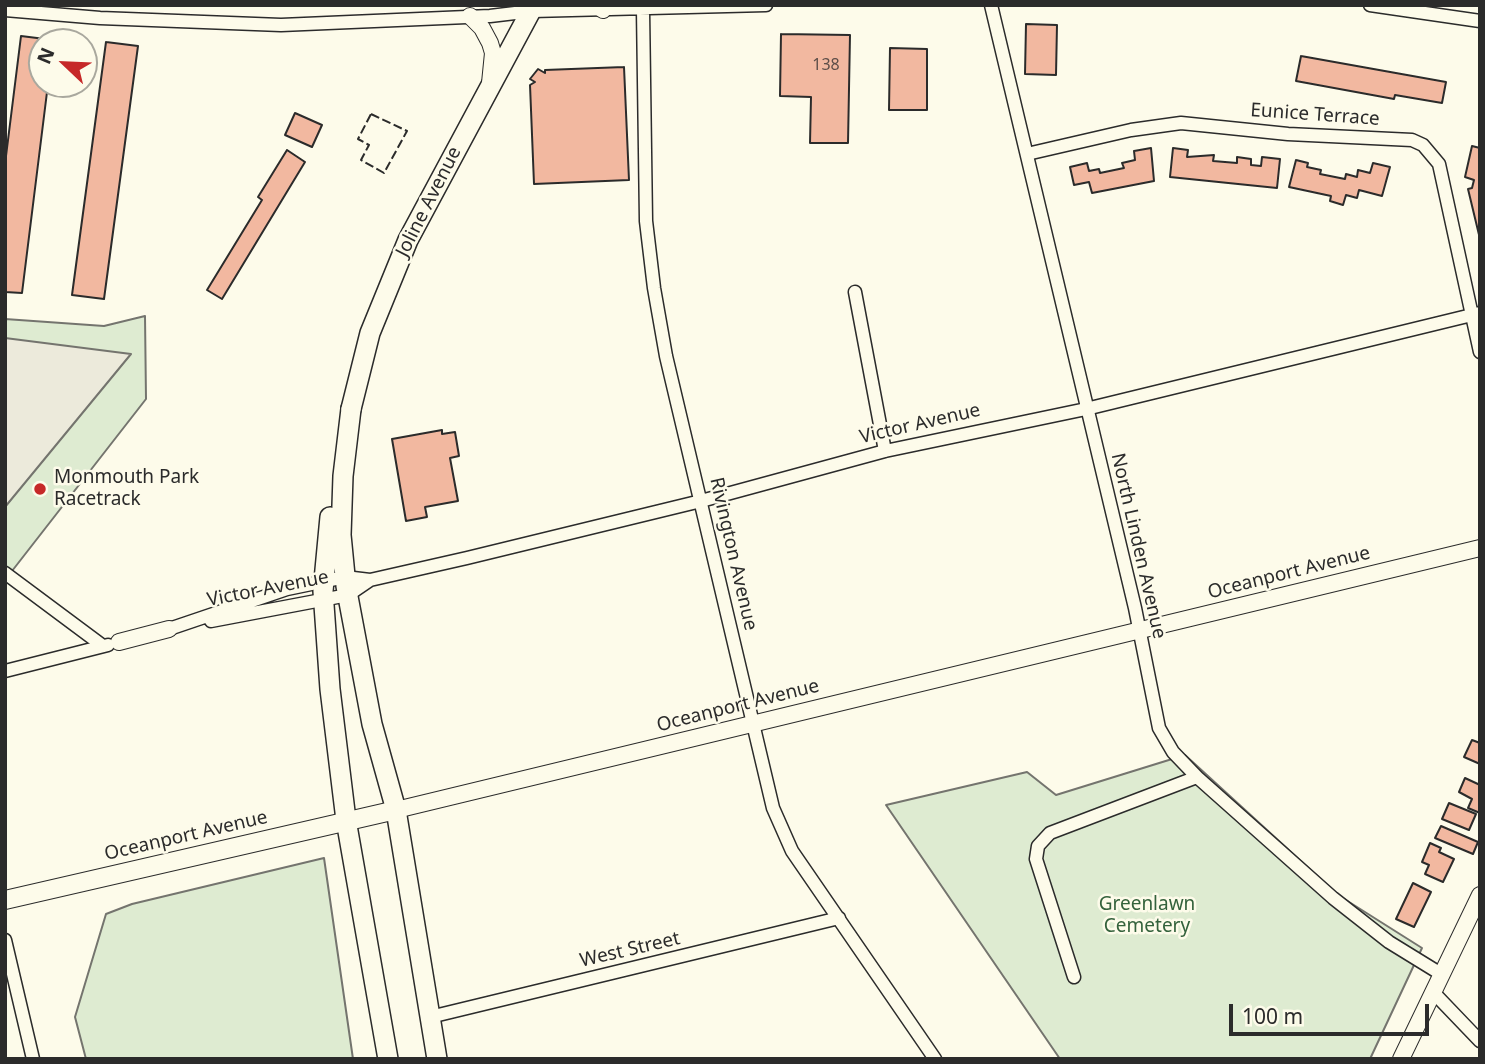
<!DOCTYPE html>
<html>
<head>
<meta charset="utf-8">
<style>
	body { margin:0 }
	#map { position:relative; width:1485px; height:1064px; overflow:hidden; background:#fdfbea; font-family:"Noto Sans",sans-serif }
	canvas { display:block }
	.frame { position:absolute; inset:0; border:7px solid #2b2b2b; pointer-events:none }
	.north { position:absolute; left:28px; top:28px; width:70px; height:70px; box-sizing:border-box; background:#fdfbea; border:2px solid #a9a89e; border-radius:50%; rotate:293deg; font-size:19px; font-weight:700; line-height:28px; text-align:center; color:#2b2b2b }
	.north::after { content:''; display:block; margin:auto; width:24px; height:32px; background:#c62828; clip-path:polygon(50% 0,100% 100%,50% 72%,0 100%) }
	.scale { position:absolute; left:1229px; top:1004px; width:200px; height:32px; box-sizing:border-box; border:4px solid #2b2b2b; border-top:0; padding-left:9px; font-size:21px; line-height:24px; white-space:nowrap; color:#2b2b2b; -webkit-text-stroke:5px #fdfbea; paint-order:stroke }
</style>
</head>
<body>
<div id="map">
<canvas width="1485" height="1064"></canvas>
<div class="frame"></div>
<div class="north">N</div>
<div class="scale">100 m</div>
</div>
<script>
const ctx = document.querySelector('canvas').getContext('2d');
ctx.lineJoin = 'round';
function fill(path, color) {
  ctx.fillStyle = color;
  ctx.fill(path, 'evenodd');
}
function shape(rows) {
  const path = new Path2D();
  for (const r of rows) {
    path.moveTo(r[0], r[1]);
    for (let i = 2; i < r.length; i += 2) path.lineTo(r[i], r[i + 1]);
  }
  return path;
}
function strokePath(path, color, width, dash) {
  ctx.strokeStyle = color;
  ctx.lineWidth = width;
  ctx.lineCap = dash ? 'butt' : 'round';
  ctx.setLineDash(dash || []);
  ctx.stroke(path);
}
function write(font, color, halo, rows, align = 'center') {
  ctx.font = font + ' "Noto Sans",sans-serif';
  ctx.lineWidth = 5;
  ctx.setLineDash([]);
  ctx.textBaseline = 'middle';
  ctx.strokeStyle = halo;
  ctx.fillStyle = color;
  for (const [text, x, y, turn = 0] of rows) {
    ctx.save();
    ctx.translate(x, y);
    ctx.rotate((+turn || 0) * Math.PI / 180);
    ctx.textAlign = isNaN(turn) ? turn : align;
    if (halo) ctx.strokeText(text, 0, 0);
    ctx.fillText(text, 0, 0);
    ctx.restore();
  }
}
const green = shape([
	[145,316,146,399,5,580,5,319,104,326,145,316],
	[1185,755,1338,895,1422,948,1370,1059,1060,1059,886,805,1027,772,1056,795,1185,755],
	[324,858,353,1059,86,1059,75,1017,106,914,132,904,324,858]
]);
fill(green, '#deebd1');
strokePath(green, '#74746e', 2);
const parking = shape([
	[5,338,131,354,5,507,5,338]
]);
fill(parking, '#eceadb');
strokePath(parking, '#74746e', 2);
const building = shape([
	[1026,24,1057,25,1056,75,1025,74,1026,24],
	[781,34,850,35,848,143,810,143,811,97,780,96,781,34],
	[21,36,53,40,42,42,42,84,48,84,22,293,5,292,5,164,21,36],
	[106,42,138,46,104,299,72,295,106,42],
	[890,48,927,49,927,110,889,110,890,48],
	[1301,56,1446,82,1442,103,1395,95,1394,99,1296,81,1301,56],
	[624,67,629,180,534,184,530,85,535,82,530,79,538,69,545,73,545,70,624,67],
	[295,113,322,125,312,147,285,135,295,113],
	[1472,146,1480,148,1480,239,1468,189,1472,188,1474,180,1465,177,1472,146],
	[1151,148,1154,181,1092,193,1089,182,1074,185,1070,167,1087,163,1089,171,1099,169,1100,173,1124,168,1122,163,1135,160,1134,151,1151,148],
	[1173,148,1188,150,1187,157,1214,155,1213,161,1237,163,1237,157,1251,159,1251,165,1261,166,1262,157,1280,159,1277,188,1170,177,1173,148],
	[287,150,305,162,222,299,207,290,262,200,258,197,287,150],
	[1296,160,1308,163,1307,167,1321,170,1320,174,1345,179,1346,174,1357,177,1358,170,1370,173,1373,163,1390,167,1382,196,1359,190,1357,198,1346,195,1343,205,1330,201,1331,196,1289,187,1296,160],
	[442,430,442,434,455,432,459,456,450,458,458,501,425,507,427,517,406,521,392,439,442,430],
	[1472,740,1480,743,1480,764,1464,757,1472,740],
	[1465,778,1480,785,1480,813,1468,808,1472,799,1459,792,1465,778],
	[1449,803,1476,814,1469,830,1442,819,1449,803],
	[1441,826,1478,842,1473,854,1435,838,1441,826],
	[1430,843,1441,848,1439,852,1454,859,1443,882,1425,874,1429,865,1422,862,1430,843],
	[1413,883,1431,892,1414,927,1396,919,1413,883]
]);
fill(building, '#f2b8a0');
strokePath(building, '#2b2b2b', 2);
const minor = shape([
	[991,5,1135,608,1159,728,1173,752,1197,777,1333,898,1389,942,1441,974],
	[1370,5,1480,21],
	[5,10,100,18,281,25,490,16,532,11,766,5],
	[643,10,646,221,654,288,666,356,773,808,792,851,935,1059],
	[1027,154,1131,130,1181,123,1288,134,1412,140,1423,145,1439,164,1480,352],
	[855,292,885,451],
	[5,573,103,646],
	[211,621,348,595,370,580],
	[169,629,287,589,345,577,370,580,467,558,701,501,885,451,1086,409,1480,313],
	[5,671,108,645],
	[5,940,33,1059],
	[1074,977,1036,859,1038,846,1050,833,1197,777],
	[1433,992,1480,1041],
	[430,1017,839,918]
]);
const tertiary = shape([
	[596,5,603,10],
	[470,16,482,28,490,43,493,53,490,83],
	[119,642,169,629],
	[396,810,1480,548],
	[1401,1059,1480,895]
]);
const secondary = shape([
	[5,900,396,810]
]);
const primary = shape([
	[351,409,370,333,408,240,534,5]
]);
const trunk = shape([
	[351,409,343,476,341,535,346,586,372,724,396,810,437,1059],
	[330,517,323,591,330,689,346,820,388,1059]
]);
strokePath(minor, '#2b2b2b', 15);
strokePath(tertiary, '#2b2b2b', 18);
strokePath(secondary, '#2b2b2b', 20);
strokePath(primary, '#2b2b2b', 22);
strokePath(trunk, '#2b2b2b', 22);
strokePath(minor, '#fdfbea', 12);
strokePath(tertiary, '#fdfbea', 16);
strokePath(secondary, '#fdfbea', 18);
strokePath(primary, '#fdfbea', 19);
strokePath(trunk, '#fdfbea', 19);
strokePath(shape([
	[371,114,407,131,384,173,361,160,369,145,358,139,371,114]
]), '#2b2b2b', 2, [9, 3.5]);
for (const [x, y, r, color] of [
	[40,489,7,"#c62828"]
]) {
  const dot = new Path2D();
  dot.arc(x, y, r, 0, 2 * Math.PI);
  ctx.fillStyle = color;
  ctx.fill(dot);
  strokePath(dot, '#fdfbea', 2.5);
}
write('16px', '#5d4e48', null, [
	["138",826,65]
]);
write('19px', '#2b2b2b', '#fdfbea', [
	["Eunice Terrace",1315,115,4],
	["Joline Avenue",429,202,-63],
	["Victor Avenue",920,424,-13],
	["North Linden Avenue",1138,546,77],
	["Rivington Avenue",733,554,77],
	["Oceanport Avenue",1289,573,-14],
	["Victor Avenue",268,589,-11],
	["Oceanport Avenue",738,706,-14],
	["Oceanport Avenue",186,836,-13],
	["West Street",630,950,-13]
]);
write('19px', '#2b2b2b', '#fdfbea', [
	["Monmouth Park",54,478],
	["Racetrack",54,500]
], 'left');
write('19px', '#34623c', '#fdfbea', [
	["Greenlawn",1147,905],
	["Cemetery",1147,927]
]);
</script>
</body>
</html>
